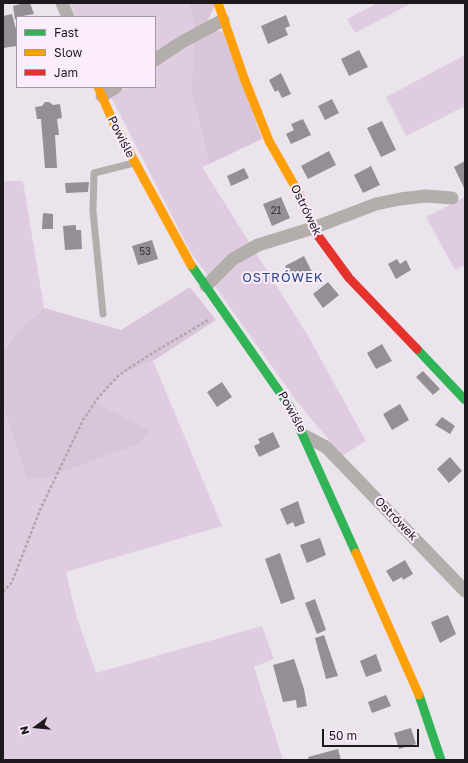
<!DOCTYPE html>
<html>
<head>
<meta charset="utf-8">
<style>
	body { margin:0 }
	#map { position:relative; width:468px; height:763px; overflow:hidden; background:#ebe4ec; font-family:"Golos Text",sans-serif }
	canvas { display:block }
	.frame { position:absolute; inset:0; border:4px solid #1e191e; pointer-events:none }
	.legend { position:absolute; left:16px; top:16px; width:140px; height:72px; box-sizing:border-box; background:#fbedfc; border:1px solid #a398a3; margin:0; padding:5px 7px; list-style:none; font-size:12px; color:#1e191e }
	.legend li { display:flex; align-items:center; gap:8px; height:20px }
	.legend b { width:20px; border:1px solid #a398a3 }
	.north { position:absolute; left:16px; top:707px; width:40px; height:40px; -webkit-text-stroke:3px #fbedfc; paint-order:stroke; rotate:254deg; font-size:11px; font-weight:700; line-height:16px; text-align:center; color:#1e191e }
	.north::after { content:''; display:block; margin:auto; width:14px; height:18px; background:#1e191e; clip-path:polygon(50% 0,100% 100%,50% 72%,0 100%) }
	.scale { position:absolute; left:322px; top:729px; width:97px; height:18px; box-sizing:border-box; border:2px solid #1e191e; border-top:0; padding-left:5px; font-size:12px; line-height:14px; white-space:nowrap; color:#1e191e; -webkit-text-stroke:3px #fbedfc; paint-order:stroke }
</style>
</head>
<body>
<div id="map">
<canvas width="468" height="763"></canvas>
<div class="frame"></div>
<ul class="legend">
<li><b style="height:5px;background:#30b455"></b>Fast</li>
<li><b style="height:5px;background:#ff9f0a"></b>Slow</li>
<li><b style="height:5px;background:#e5322d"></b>Jam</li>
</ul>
<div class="north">N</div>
<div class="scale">50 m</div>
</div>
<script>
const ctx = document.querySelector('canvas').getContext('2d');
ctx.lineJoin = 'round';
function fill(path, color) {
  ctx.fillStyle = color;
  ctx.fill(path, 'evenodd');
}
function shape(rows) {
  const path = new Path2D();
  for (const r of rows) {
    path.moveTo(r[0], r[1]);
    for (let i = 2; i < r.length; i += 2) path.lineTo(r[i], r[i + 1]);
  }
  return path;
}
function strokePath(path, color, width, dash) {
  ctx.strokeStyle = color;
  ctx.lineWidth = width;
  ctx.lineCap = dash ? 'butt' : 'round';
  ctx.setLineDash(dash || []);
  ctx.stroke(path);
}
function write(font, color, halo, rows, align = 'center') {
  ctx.font = font + ' "Golos Text",sans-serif';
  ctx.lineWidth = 4;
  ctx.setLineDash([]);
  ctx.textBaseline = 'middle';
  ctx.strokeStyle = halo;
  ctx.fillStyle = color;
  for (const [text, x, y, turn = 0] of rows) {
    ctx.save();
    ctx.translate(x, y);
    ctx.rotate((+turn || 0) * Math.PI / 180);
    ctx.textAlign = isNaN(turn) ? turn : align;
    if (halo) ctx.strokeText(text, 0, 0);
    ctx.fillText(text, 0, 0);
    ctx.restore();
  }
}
fill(shape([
	[70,3,189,3,195,28,155,54,155,17,76,17],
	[378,3,412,3,355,33,347,19],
	[194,42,197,114,209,164,202,167,308,336,366,441,342,456,295,399,190,251,111,97,127,87,155,87,155,68],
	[465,55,465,106,406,136,386,97],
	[3,181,23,181,44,308,23,326,3,352],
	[465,197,465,265,455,270,426,217],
	[153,361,222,526,66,572,76,615,96,673,262,626,274,659,254,667,283,760,3,760,3,404,27,480,149,430,95,402,119,375]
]), '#dfcce1');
fill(shape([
	[189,3,214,3,215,5,207,22,195,28],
	[214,30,223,32,262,139,209,164,192,91,194,42],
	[190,287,216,320,153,361,119,375,95,402,150,430,141,443,48,477,27,480,3,404,3,352,23,326,44,308,121,330]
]), '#d9c5da');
fill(shape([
	[24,3,30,3,34,14,17,17,15,20,13,6],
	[12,14,17,33,17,46,3,48,3,16],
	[286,15,290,26,285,28,288,35,268,44,261,26],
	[359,50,368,67,349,76,341,59],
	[281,73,291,94,282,98,278,90,275,92,269,80],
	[332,99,339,113,325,120,318,106],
	[45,102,49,102,53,105,60,104,62,118,57,119,59,135,55,135,57,168,45,168,41,119,37,119,35,107,42,106],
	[303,119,311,135,291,144,286,134,294,130,291,124],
	[382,121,396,150,381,157,367,128],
	[329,151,336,165,308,179,301,166],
	[465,161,465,190,454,167],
	[371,166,380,185,363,193,354,175],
	[244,168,249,178,231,186,227,176],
	[89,182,88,192,66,193,65,183],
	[281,197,290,218,272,226,263,204],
	[43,213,53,214,53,229,42,229],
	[76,225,76,230,81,230,82,249,65,250,63,226],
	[152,240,158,259,138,265,132,246],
	[304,256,312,272,293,282,285,266],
	[397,259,400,264,406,260,411,270,396,279,388,264],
	[328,282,339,295,323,308,313,294],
	[382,344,392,361,376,369,367,353],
	[423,371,440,389,433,395,416,377],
	[222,382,232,397,217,407,207,392],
	[400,404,409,420,392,430,383,414],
	[442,417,455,426,450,434,435,425],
	[273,432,280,447,259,457,254,446,260,443,258,439],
	[450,457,462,471,449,483,437,469],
	[298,501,305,523,295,527,293,522,287,525,280,509],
	[320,538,326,555,307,563,300,545],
	[280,553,295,599,281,604,265,559],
	[405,560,413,574,403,580,402,577,393,582,386,571],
	[315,599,326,630,317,634,305,603],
	[448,615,456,634,440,643,431,622],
	[324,635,338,676,326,679,315,638],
	[376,654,382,671,366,677,360,661],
	[294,659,304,689,307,706,297,708,296,700,283,702,273,665],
	[386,695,391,706,372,713,368,702],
	[411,728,416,744,399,749,394,733],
	[338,749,341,760,309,760,308,757]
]), '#968e96');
strokePath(shape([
	[3,592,12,582,40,510,83,420,98,398,119,375,146,357,210,319]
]), '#afa9ab', 2.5, [3, 2]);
strokePath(shape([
	[103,314,93,211,94,173,134,163]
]), '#b3aeab', 7);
strokePath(shape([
	[62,3,68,17],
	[155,60,182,42,223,20],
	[102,96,116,87],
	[206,286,233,259,258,245,313,228,376,204,400,199,426,196,452,198],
	[305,436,326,447,465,591]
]), '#b3aeab', 13);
strokePath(shape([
	[191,265,290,407,356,553],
	[417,349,465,400],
	[419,695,441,760]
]), '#30b455', 9);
strokePath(shape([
	[218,3,244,78,269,141,297,190,316,233],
	[98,87,114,124,191,265],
	[356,553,419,695]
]), '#ff9f0a', 9);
strokePath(shape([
	[316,233,349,278,417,349]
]), '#e5322d', 9);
write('10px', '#3c363c', null, [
	["21",276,211],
	["53",145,252]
]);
write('12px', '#1e191e', '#fbedfc', [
	["Powiśle",121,137,63],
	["Ostrówek",306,210,64],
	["Powiśle",292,412,61],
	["Ostrówek",396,519,46]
]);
ctx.letterSpacing = '1px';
write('13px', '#2d4a82', '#fbedfc', [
	["OSTRÓWEK",283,278]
]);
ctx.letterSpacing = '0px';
</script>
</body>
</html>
